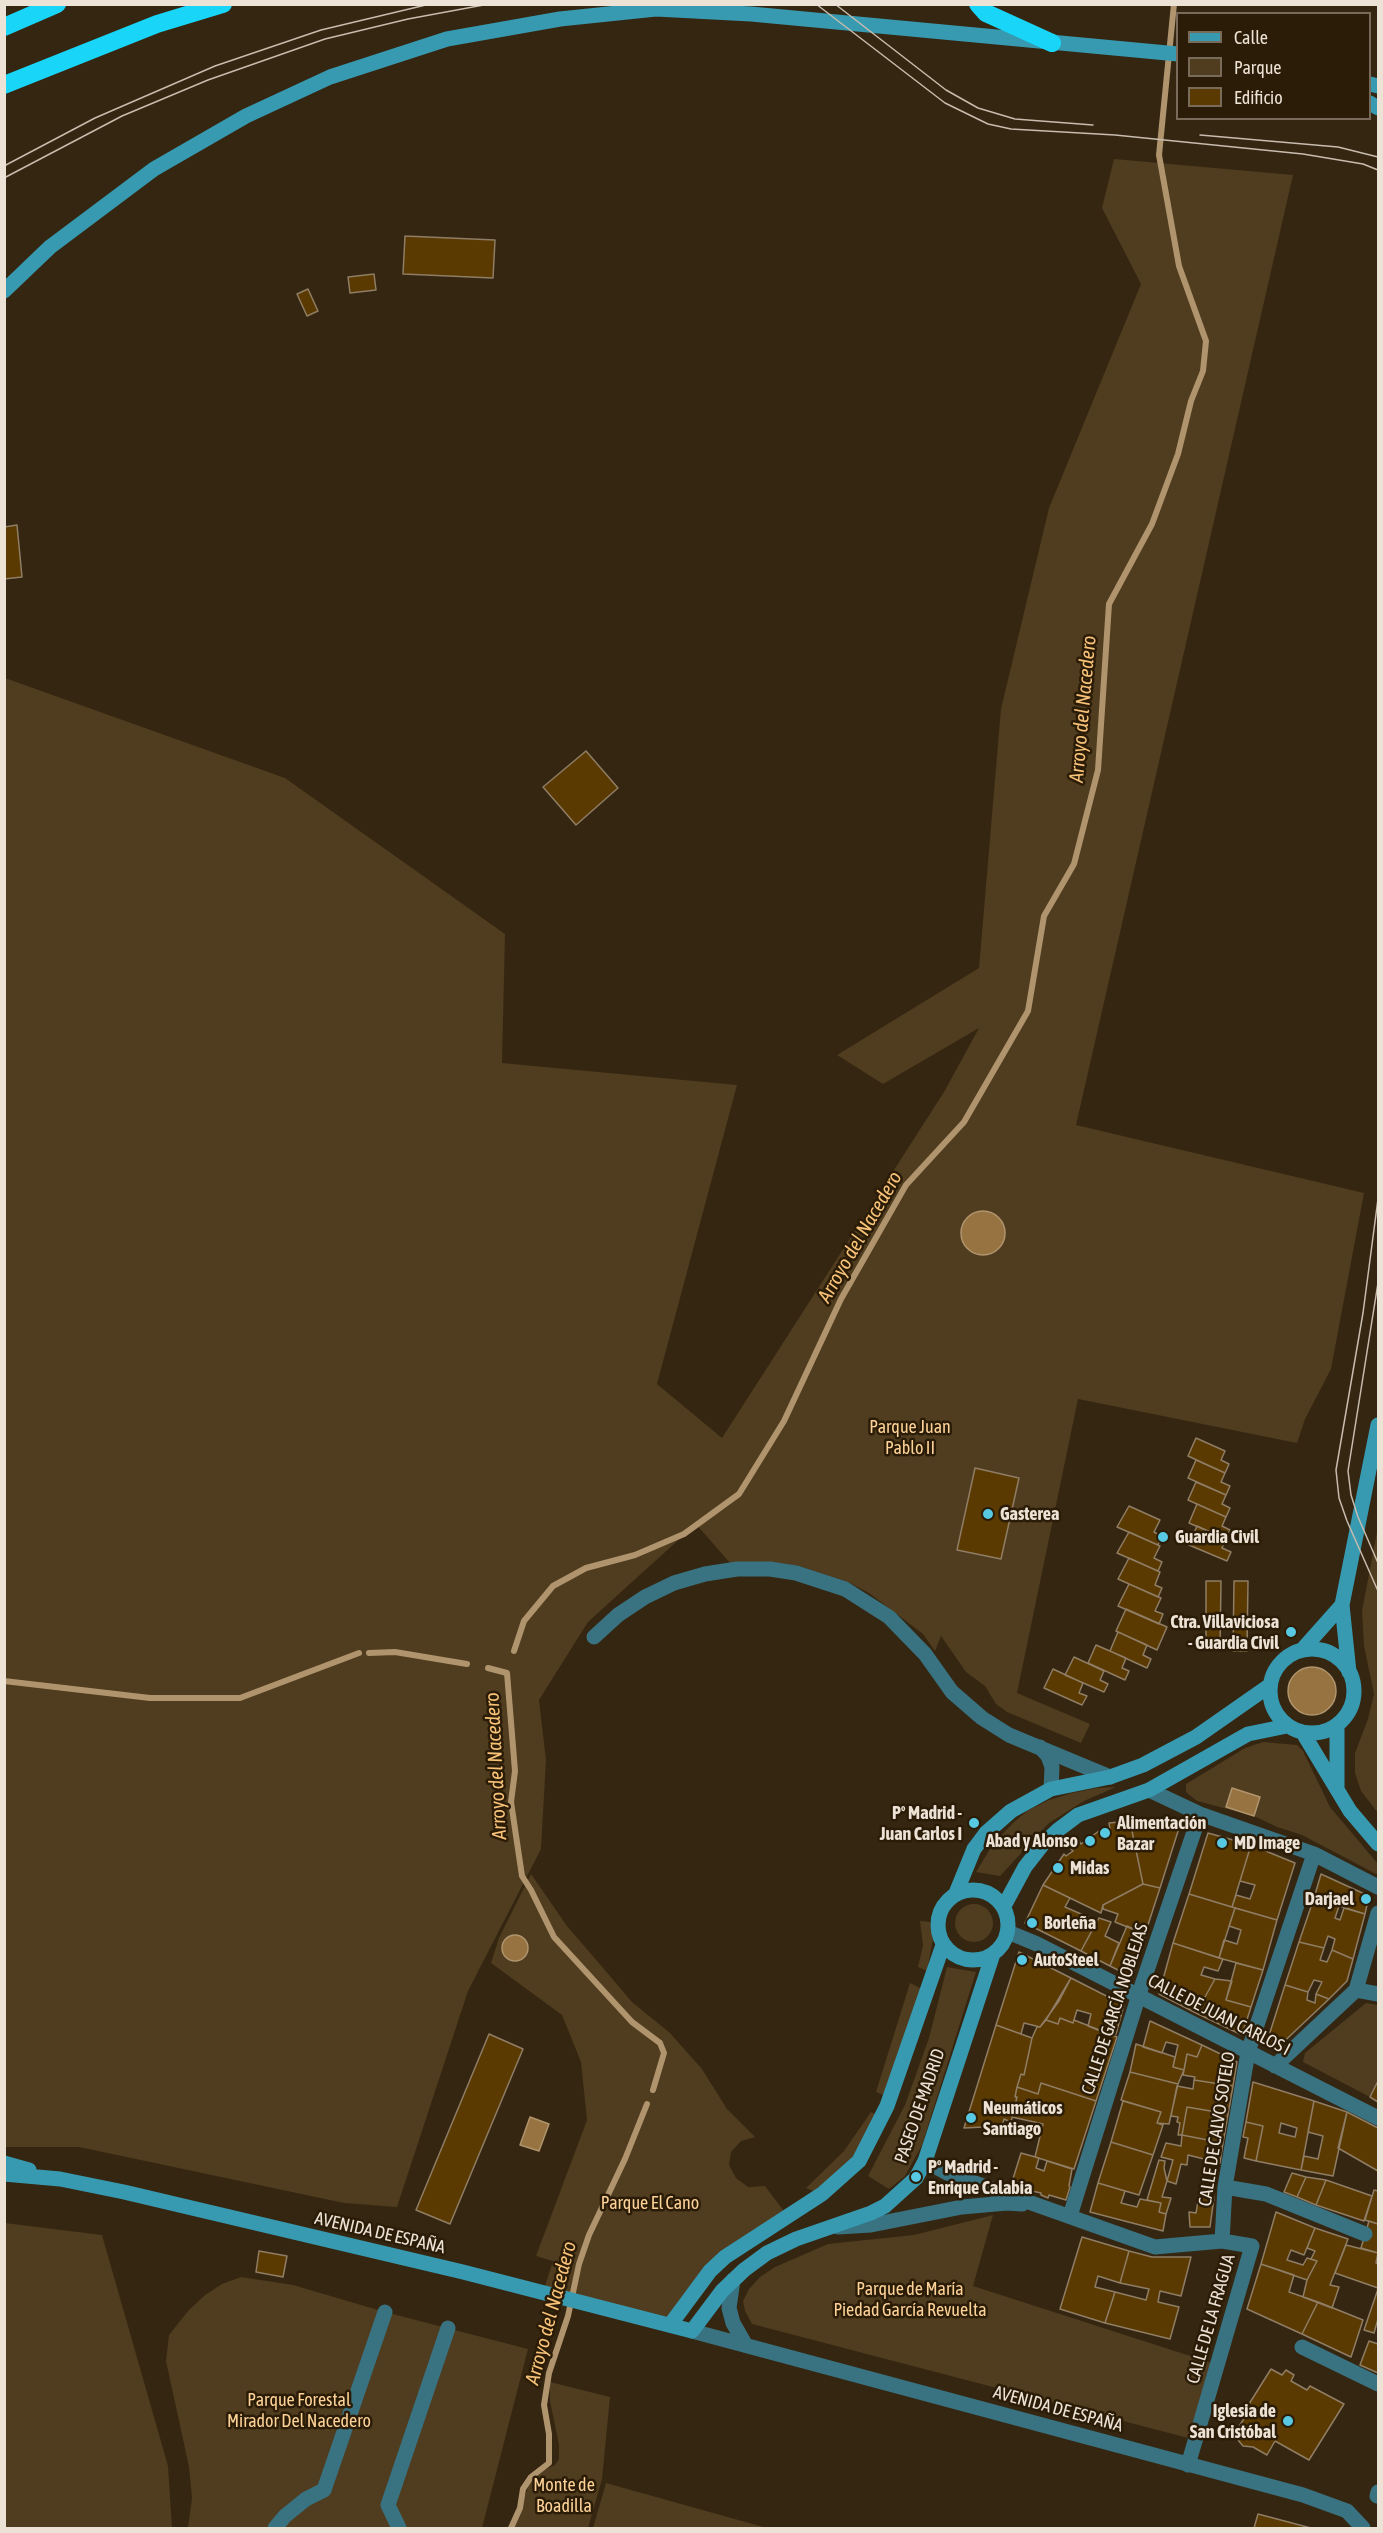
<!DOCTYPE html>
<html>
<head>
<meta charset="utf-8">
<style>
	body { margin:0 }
	#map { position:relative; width:1383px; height:2533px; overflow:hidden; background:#352611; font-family:"Asap Condensed",sans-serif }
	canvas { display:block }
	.frame { position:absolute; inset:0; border:6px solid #ece2d5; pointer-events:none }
	.legend { position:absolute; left:1176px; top:12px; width:195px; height:108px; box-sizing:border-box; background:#2b1c07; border:2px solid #786b59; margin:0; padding:8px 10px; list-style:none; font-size:18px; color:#ece2d5 }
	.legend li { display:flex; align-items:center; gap:12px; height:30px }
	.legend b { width:30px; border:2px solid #786b59 }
</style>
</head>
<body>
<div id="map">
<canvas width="1383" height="2533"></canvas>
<div class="frame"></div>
<ul class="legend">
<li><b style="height:8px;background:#379ab1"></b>Calle</li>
<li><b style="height:16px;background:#503c1f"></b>Parque</li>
<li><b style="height:16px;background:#5a3a00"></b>Edificio</li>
</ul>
</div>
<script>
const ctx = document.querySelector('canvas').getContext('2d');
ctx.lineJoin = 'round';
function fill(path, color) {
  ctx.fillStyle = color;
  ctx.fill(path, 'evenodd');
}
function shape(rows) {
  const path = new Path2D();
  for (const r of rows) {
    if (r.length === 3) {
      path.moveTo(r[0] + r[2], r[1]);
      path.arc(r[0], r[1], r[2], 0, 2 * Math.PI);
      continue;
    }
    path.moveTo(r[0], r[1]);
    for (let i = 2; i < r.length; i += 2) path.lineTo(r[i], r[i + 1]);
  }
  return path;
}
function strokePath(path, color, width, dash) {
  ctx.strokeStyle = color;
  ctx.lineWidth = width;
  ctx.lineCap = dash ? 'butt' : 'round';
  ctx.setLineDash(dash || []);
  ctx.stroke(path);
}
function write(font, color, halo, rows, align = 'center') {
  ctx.font = font + ' "Asap Condensed",sans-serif';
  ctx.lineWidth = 5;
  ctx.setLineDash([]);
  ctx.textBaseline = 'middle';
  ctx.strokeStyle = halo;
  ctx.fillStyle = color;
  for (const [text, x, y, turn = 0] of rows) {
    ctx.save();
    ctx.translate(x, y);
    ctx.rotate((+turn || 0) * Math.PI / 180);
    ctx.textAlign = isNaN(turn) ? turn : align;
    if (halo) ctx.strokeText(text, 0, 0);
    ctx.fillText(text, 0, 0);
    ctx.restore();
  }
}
fill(shape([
	[1114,159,1293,175,1076,1125,1364,1193,1331,1369,1305,1419,1297,1443,1078,1399,1017,1693,1090,1724,1081,1743,1007,1712,996,1704,985,1686,966,1672,941,1636,935,1651,923,1634,869,1593,848,1582,799,1566,772,1562,730,1563,696,1524,588,1622,539,1700,546,1760,541,1849,468,1991,397,2207,344,2203,79,2147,5,2147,5,678,285,778,505,934,502,1063,737,1085,657,1384,722,1438,944,1092,979,1028,883,1084,837,1055,979,968,1001,709,1049,508,1141,284,1102,208],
	[1378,1527,1378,1813,1361,1791,1355,1773,1355,1753,1368,1719,1374,1694,1364,1646,1362,1611],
	[1263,1742,1297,1745,1303,1751,1330,1807,1378,1864,1378,1875,1302,1835,1277,1827,1254,1816,1197,1801,1186,1792,1186,1784,1245,1748],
	[1116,1787,1084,1801,1049,1823,1000,1876,976,1872,993,1844,1013,1823,1027,1811,1049,1800,1072,1793,1097,1788],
	[531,1874,567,1926,598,1962,632,2002,670,2033,702,2069,727,2109,755,2137,741,2141,731,2152,729,2165,736,2178,748,2187,765,2186,786,2214,721,2255,668,2320,544,2289,553,2261,536,2256,587,2120,581,2062,562,2015,491,1963,499,1938],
	[974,1923,19],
	[920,1921,930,1922,933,1939,927,1971,918,1967,923,1946],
	[947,1967,976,1972,922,2145,905,2176,889,2189,868,2176,905,2105,929,2038],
	[910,1983,922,1989,886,2096,876,2092],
	[1366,2003,1378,2005,1378,2081,1370,2097,1303,2062,1305,2053],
	[871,2112,879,2116,856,2153,845,2166,815,2192,806,2188,844,2151],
	[993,2215,973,2286,1212,2363,1188,2438,752,2324,745,2311,743,2301,749,2289,760,2277,775,2267,828,2244,914,2235],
	[5,2223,102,2235,168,2466,172,2528,5,2528],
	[241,2277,293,2285,385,2312,528,2349,482,2528,188,2528,192,2498,189,2467,166,2361,169,2335,188,2311,205,2295,222,2284],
	[550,2382,610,2397,602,2479,588,2528,514,2528,528,2487,536,2474,555,2465,559,2459,559,2445,550,2401],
	[606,2483,767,2528,593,2528]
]), '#503c1f');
const water = shape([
	[983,1233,22],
	[1312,1691,24],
	[1232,1788,1260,1797,1254,1816,1226,1807,1232,1788],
	[515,1948,13],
	[530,2117,549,2124,539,2151,520,2145,530,2117]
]);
fill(water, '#967340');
strokePath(water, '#b0946d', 1.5);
strokePath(shape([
	[514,1651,524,1621,553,1586,586,1568,635,1555,684,1534,739,1494,784,1421,841,1299,906,1185,964,1122,1028,1011,1044,916,1074,864,1098,770,1109,604,1152,524,1178,454,1191,401,1203,371,1206,341,1179,266,1159,155,1174,4],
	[369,1653,395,1652,467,1664],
	[488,1668,507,1673,515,1771,511,1802,522,1876,531,1890,554,1937,632,2022,660,2043,664,2053,653,2090],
	[4,1681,150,1698,240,1698,359,1653],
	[511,2528,520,2508,523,2489,531,2477,549,2463,549,2434,544,2405,549,2373,568,2316,579,2264,589,2235,625,2159,647,2104]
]), '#b0946d', 6);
const building = shape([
	[405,236,495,240,493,278,403,274,405,236],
	[374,274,376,290,350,293,348,277,374,274],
	[308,289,318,311,307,316,297,294,308,289],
	[17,525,22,577,4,579,4,527,17,525],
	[586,751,618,788,576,825,543,787,586,751],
	[1196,1438,1225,1451,1221,1460,1229,1464,1225,1473,1188,1456,1196,1438],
	[1196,1460,1225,1473,1221,1482,1230,1486,1226,1495,1188,1478,1196,1460],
	[975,1468,1019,1478,1001,1559,957,1550,975,1468],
	[1196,1482,1226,1495,1222,1504,1230,1508,1226,1517,1188,1500,1196,1482],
	[1197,1504,1226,1517,1222,1526,1230,1530,1226,1539,1189,1523,1197,1504],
	[1129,1506,1160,1520,1154,1532,1161,1536,1158,1545,1117,1527,1129,1506],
	[1197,1526,1226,1539,1222,1548,1231,1552,1227,1561,1189,1545,1197,1526],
	[1129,1532,1160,1546,1154,1558,1162,1562,1158,1571,1117,1553,1129,1532],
	[1129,1558,1160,1572,1155,1585,1162,1588,1158,1597,1118,1579,1129,1558],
	[1206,1581,1221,1581,1220,1650,1206,1650,1206,1581],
	[1234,1581,1248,1581,1247,1651,1233,1651,1234,1581],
	[1129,1584,1161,1598,1155,1611,1163,1614,1159,1624,1118,1606,1129,1584],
	[1126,1609,1167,1627,1157,1650,1116,1631,1126,1609],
	[1118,1632,1147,1645,1143,1655,1151,1659,1147,1668,1110,1651,1118,1632],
	[1096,1645,1126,1658,1122,1668,1129,1671,1125,1680,1088,1663,1096,1645],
	[1074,1657,1104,1671,1100,1680,1108,1684,1104,1692,1065,1675,1074,1657],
	[1053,1669,1083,1683,1079,1693,1087,1696,1082,1705,1044,1688,1053,1669],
	[1130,1821,1180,1825,1160,1888,1143,1884,1130,1821],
	[1130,1821,1143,1884,1103,1905,1101,1913,1043,1885,1064,1854,1066,1856,1073,1851,1071,1849,1079,1841,1081,1844,1099,1831,1110,1829,1109,1823,1130,1821],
	[1208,1833,1251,1845,1232,1907,1189,1894,1208,1833],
	[1251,1845,1295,1863,1277,1920,1232,1907,1236,1895,1250,1899,1255,1885,1240,1881,1251,1845],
	[1321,1874,1369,1896,1365,1914,1314,1898,1321,1874],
	[1143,1884,1160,1888,1145,1934,1115,1922,1118,1914,1103,1909,1103,1905,1143,1884],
	[1043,1885,1070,1898,1065,1907,1097,1921,1081,1951,1025,1923,1043,1885],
	[1189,1894,1235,1908,1219,1958,1173,1943,1189,1894],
	[1314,1898,1339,1906,1335,1918,1340,1920,1344,1908,1365,1914,1353,1959,1332,1950,1335,1939,1328,1936,1324,1948,1299,1942,1314,1898],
	[1235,1908,1277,1920,1263,1970,1219,1958,1224,1940,1237,1944,1241,1930,1229,1926,1235,1908],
	[1099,1918,1111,1922,1105,1936,1119,1943,1110,1966,1081,1951,1099,1918],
	[1127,1926,1145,1934,1132,1977,1110,1966,1127,1926],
	[1299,1942,1324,1948,1320,1960,1327,1962,1332,1950,1353,1959,1347,1981,1329,1999,1316,1994,1322,1982,1314,1980,1308,1992,1285,1985,1299,1942],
	[1173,1943,1223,1959,1218,1971,1204,1967,1201,1975,1215,1979,1196,2013,1159,1994,1173,1943],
	[1019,1952,1071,1978,1059,2001,1040,2027,1024,2023,1021,2034,996,2025,1019,1952],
	[1236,1963,1263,1970,1251,2007,1226,2000,1236,1963],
	[1071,1978,1124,2005,1116,2034,1114,2033,1113,2036,1088,2026,1091,2014,1077,2010,1073,2023,1060,2018,1058,2024,1046,2020,1071,1978],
	[1215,1979,1232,1981,1226,2000,1251,2007,1242,2035,1196,2013,1215,1979],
	[1285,1985,1308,1992,1307,2000,1315,2003,1316,1994,1329,1999,1275,2050,1266,2045,1285,1985],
	[1060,2018,1073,2023,1074,2020,1117,2037,1096,2101,1041,2083,1038,2094,1017,2087,1021,2074,1024,2075,1032,2038,1037,2027,1040,2027,1046,2020,1058,2024,1060,2018],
	[1150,2021,1202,2045,1197,2057,1187,2054,1184,2070,1173,2067,1178,2045,1166,2042,1162,2053,1143,2047,1150,2021],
	[996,2025,1032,2038,1024,2075,1021,2074,1017,2087,1015,2097,1017,2097,1011,2122,1004,2119,1002,2126,964,2128,996,2025],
	[489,2034,523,2049,450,2224,416,2210,489,2034],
	[1136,2044,1175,2057,1173,2067,1184,2070,1178,2084,1130,2072,1136,2044],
	[1202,2045,1237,2062,1233,2086,1194,2080,1195,2077,1183,2075,1187,2054,1197,2057,1202,2045],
	[1130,2072,1178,2084,1169,2124,1157,2123,1161,2112,1121,2100,1130,2072],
	[1194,2080,1233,2086,1228,2114,1187,2107,1182,2135,1178,2135,1180,2123,1177,2122,1178,2117,1171,2116,1177,2086,1193,2089,1194,2080],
	[1378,2081,1378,2102,1370,2097,1378,2081],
	[1253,2082,1314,2101,1301,2170,1256,2161,1263,2126,1246,2122,1253,2082],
	[1281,2123,1297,2128,1295,2137,1279,2133,1281,2123],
	[1041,2083,1096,2101,1074,2169,1035,2157,1043,2124,1012,2117,1017,2097,1015,2097,1017,2087,1038,2094,1041,2083],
	[1123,2101,1161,2112,1157,2123,1163,2125,1153,2155,1111,2142,1123,2101],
	[1314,2101,1347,2112,1333,2176,1301,2170,1304,2156,1318,2159,1323,2136,1308,2132,1314,2101],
	[1187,2107,1228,2114,1223,2143,1182,2135,1187,2107],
	[1347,2112,1378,2128,1378,2171,1338,2148,1347,2112],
	[1246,2122,1263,2126,1256,2161,1244,2158,1248,2138,1243,2137,1246,2122],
	[1182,2135,1223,2143,1220,2163,1188,2155,1187,2165,1181,2164,1176,2184,1167,2181,1173,2160,1161,2157,1166,2143,1181,2146,1182,2135],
	[1111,2142,1153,2155,1139,2195,1098,2183,1111,2142],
	[1021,2153,1039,2158,1036,2168,1044,2171,1047,2161,1072,2169,1069,2186,1070,2187,1066,2200,1049,2195,1048,2198,1041,2195,1041,2193,1014,2187,1015,2183,1012,2182,1021,2153],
	[1159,2160,1165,2161,1164,2168,1167,2181,1162,2197,1171,2198,1166,2214,1159,2212,1161,2203,1147,2200,1159,2160],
	[1292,2173,1306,2177,1297,2197,1284,2192,1292,2173],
	[1306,2177,1326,2180,1316,2205,1297,2197,1306,2177],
	[1326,2180,1372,2196,1364,2221,1316,2205,1326,2180],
	[1098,2183,1125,2191,1121,2203,1137,2207,1140,2199,1161,2203,1159,2212,1166,2214,1163,2231,1090,2212,1098,2183],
	[1374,2190,1378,2191,1378,2224,1365,2220,1374,2190],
	[1199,2195,1214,2197,1210,2227,1190,2227,1189,2212,1196,2213,1199,2195],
	[1276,2212,1315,2228,1304,2255,1291,2250,1287,2260,1303,2265,1307,2258,1317,2261,1307,2280,1261,2264,1276,2212],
	[1369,2221,1378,2224,1378,2253,1361,2248,1369,2221],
	[1315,2228,1348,2239,1330,2285,1339,2287,1332,2308,1303,2297,1307,2280,1317,2261,1311,2259,1315,2251,1307,2248,1315,2228],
	[1082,2237,1129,2251,1120,2283,1098,2276,1095,2287,1115,2292,1105,2323,1060,2309,1082,2237],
	[1346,2245,1378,2253,1376,2263,1378,2264,1378,2288,1335,2273,1346,2245],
	[259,2251,287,2256,283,2277,256,2272,259,2251],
	[1129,2251,1152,2257,1191,2257,1181,2296,1160,2291,1158,2302,1179,2307,1170,2339,1105,2323,1115,2292,1146,2300,1149,2289,1120,2283,1129,2251],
	[1261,2264,1294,2275,1289,2292,1318,2302,1302,2334,1247,2309,1261,2264],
	[1378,2289,1378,2319,1374,2333,1364,2330,1378,2289],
	[1318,2302,1363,2320,1351,2357,1302,2334,1318,2302],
	[1369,2341,1378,2344,1378,2373,1360,2365,1369,2341],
	[1271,2369,1282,2375,1286,2370,1294,2375,1291,2381,1307,2390,1310,2386,1344,2404,1309,2460,1275,2441,1267,2455,1253,2447,1243,2446,1238,2440,1238,2428,1247,2414,1244,2412,1271,2369],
	[1258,2514,1311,2528,1254,2528,1258,2514]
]);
fill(building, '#5a3a00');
strokePath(building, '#8f7d65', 1.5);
strokePath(shape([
	[594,1637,618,1615,645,1597,674,1583,705,1574,737,1569,770,1569,796,1573,845,1589,889,1617,925,1654,952,1692,982,1718,1009,1735,1110,1777],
	[1040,1747,1048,1756,1052,1767,1051,1789],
	[1149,1790,1200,1814,1314,1854,1378,1887],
	[1008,1932,1037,1944,1378,2118],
	[1356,1990,1378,1994],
	[1275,2066,1356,1990,1378,1913],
	[925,2161,947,2173,1155,2247,1222,2241,1252,2246,1188,2465],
	[1225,2187,1266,2194,1365,2234],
	[1070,2216,1142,1985,1200,1814],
	[838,2227,871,2225,962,2207,1007,2203,1022,2204],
	[1222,2241,1225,2187,1248,2052,1314,1854],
	[733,2280,729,2308,733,2323,745,2344],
	[692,2331,1303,2495,1347,2511,1363,2528],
	[1302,2347,1378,2384],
	[1377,2496,1378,2492],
	[275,2528,285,2516,306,2499,324,2490,385,2312],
	[399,2528,388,2505,448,2328]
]), '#397280', 15);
strokePath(shape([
	[1370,84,1378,86],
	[1370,103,1378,108],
	[4,291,50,247,154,169,246,116,330,77,447,39,560,19,656,9,751,14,1178,54],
	[1312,1691,42],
	[1302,1650,1342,1605],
	[1349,1672,1342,1605,1378,1425],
	[1303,1733,1350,1811,1378,1844],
	[1337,1787,1337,1725],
	[973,1925,35],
	[956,1893,974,1849,986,1833,1011,1811,1051,1789,1110,1777,1143,1765,1196,1737,1269,1686],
	[1004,1906,1025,1867,1043,1844,1058,1830,1078,1815,1149,1790,1248,1734,1287,1726],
	[4,2163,29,2170],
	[4,2174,60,2179,124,2192,463,2272,692,2331,722,2291,744,2270,767,2253,796,2239,871,2213,885,2206,916,2178,925,2161,993,1954],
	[670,2325,710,2271,725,2257,822,2194,859,2161,887,2106,943,1945]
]), '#379ab1', 15);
strokePath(shape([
	[978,4,986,13,1052,43],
	[4,27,57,4],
	[4,85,157,24,223,4]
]), '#19d6f9', 18);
strokePath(shape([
	[816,4,945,103,988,124,1011,129,1115,135,1303,154,1363,164,1378,170],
	[835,4,946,90,978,108,1015,119,1093,125],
	[1200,135,1338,147,1378,157],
	[4,166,95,118,215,66,321,30,430,4],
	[4,178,122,116,208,80,325,39,408,19,489,4],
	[1378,1199,1363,1313,1336,1470,1339,1498,1347,1521,1378,1591],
	[1378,1283,1348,1471,1351,1495,1358,1517,1378,1563]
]), '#c7bcad', 1.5);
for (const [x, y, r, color] of [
	[988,1514,6,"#58c9e3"],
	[1163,1537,6,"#58c9e3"],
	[1291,1632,6,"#58c9e3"],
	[974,1823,6,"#58c9e3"],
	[1105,1833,6,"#58c9e3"],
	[1090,1841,6,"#58c9e3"],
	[1222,1843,6,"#58c9e3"],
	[1058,1868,6,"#58c9e3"],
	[1366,1899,6,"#58c9e3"],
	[1032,1923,6,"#58c9e3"],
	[1022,1960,6,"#58c9e3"],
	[971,2118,6,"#58c9e3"],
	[916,2177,6,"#58c9e3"],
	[1288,2421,6,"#58c9e3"]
]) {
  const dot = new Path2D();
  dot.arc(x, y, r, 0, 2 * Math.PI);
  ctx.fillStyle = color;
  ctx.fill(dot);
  strokePath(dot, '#2b1c07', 2);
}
write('18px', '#fdd298', '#2b1c07', [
	["Parque Juan",910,1427],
	["Pablo II",910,1448],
	["Parque El Cano",650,2203],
	["Parque de María",910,2289],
	["Piedad García Revuelta",910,2310],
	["Parque Forestal",299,2400],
	["Mirador Del Nacedero",299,2421],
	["Monte de",564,2485],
	["Boadilla",564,2506]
]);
write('bold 18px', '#ece2d5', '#2b1c07', [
	["Gasterea",1000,1514],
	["Guardia Civil",1175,1537],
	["Ctra. Villaviciosa",1279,1622,"right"],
	["- Guardia Civil",1279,1643,"right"],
	["Pº Madrid -",962,1813,"right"],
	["Juan Carlos I",962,1834,"right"],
	["Alimentación",1117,1823],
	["Bazar",1117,1844],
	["Abad y Alonso",1078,1841,"right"],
	["MD Image",1234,1843],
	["Midas",1070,1868],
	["Darjael",1354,1899,"right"],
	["Borleña",1044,1923],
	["AutoSteel",1034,1960],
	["Neumáticos",983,2108],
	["Santiago",983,2129],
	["Pº Madrid -",928,2167],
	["Enrique Calabia",928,2188],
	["Iglesia de",1276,2411,"right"],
	["San Cristóbal",1276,2432,"right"]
], 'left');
write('18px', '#ece2d5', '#2b1c07', [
	["CALLE DE GARCÍA NOBLEJAS",1115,2009,-72],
	["CALLE DE JUAN CARLOS I",1219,2015,27],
	["PASEO DE MADRID",920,2106,-71],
	["CALLE DE CALVO SOTELO",1217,2129,-81],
	["AVENIDA DE ESPAÑA",380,2233,13],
	["CALLE DE LA FRAGUA",1211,2319,-74],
	["AVENIDA DE ESPAÑA",1058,2409,15]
]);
write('italic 20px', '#f8c379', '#2b1c07', [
	["Arroyo del Nacedero",1083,709,-85],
	["Arroyo del Nacedero",860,1237,-60],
	["Arroyo del Nacedero",496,1766,-93],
	["Arroyo del Nacedero",551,2313,-75]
]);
</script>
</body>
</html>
